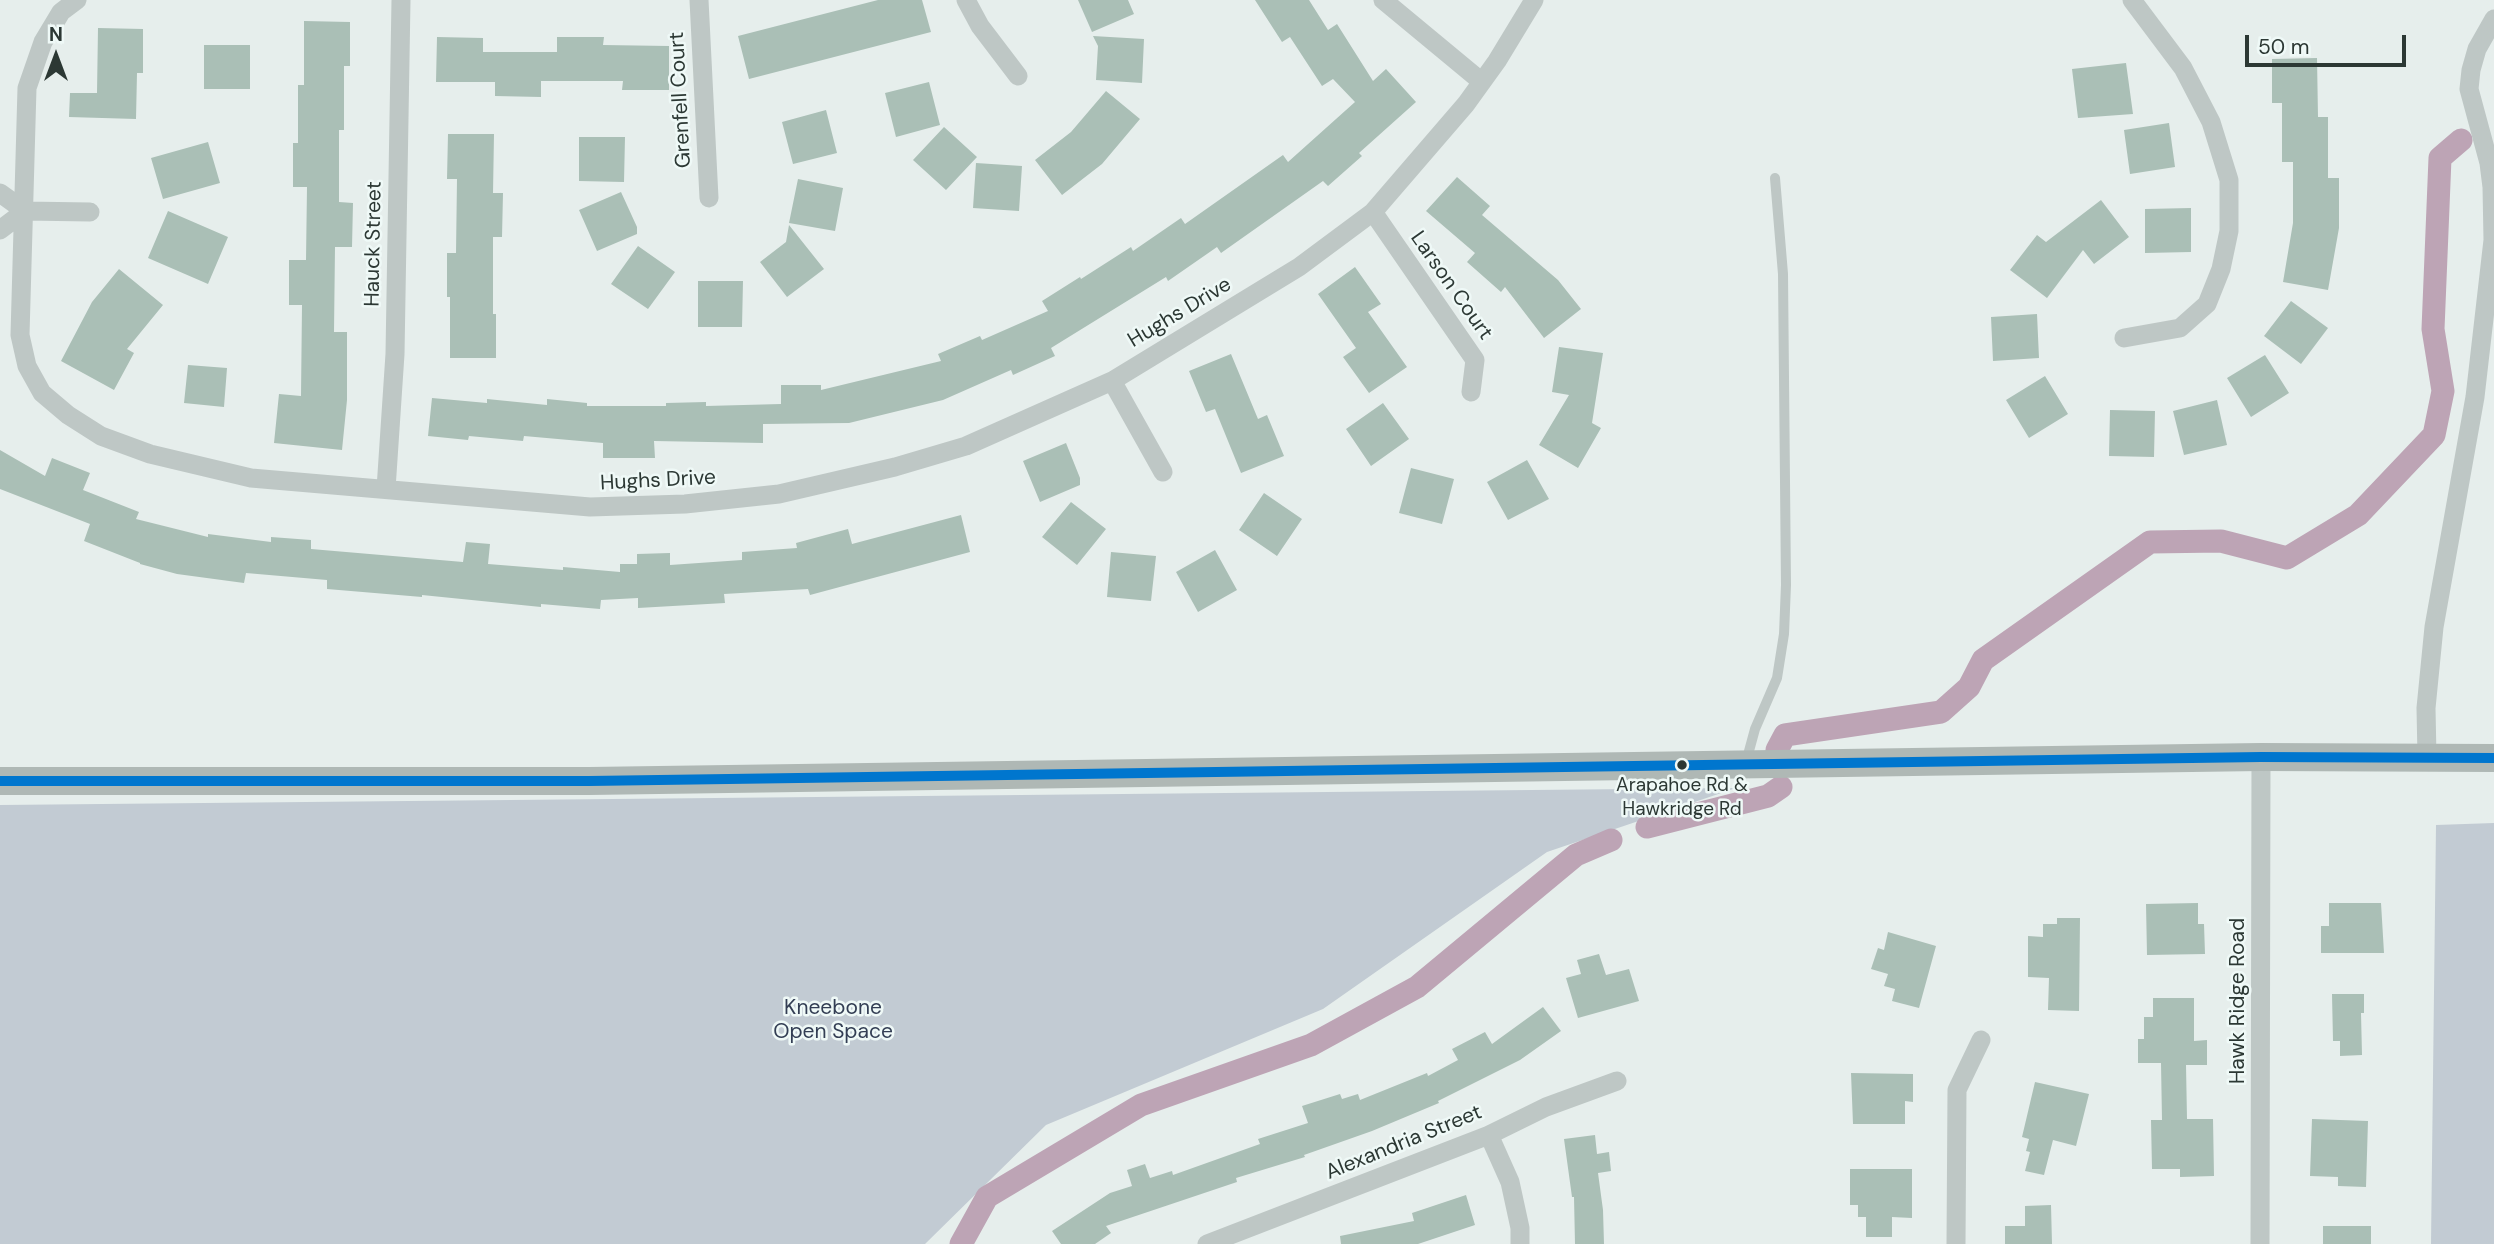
<!DOCTYPE html>
<html>
<head>
<meta charset="utf-8">
<style>
	body { margin:0 }
	#map { position:relative; width:2494px; height:1244px; overflow:hidden; background:#e6eeec; font-family:"DM Sans",sans-serif }
	canvas { display:block }
	.north { position:absolute; left:21px; top:21px; width:70px; height:70px; -webkit-text-stroke:5px #eff9f7; paint-order:stroke; rotate:0deg; font-size:19px; font-weight:700; line-height:28px; text-align:center; color:#2c3834 }
	.north::after { content:''; display:block; margin:auto; width:24px; height:32px; background:#2c3834; clip-path:polygon(50% 0,100% 100%,50% 72%,0 100%) }
	.scale { position:absolute; left:2245px; top:35px; width:161px; height:32px; box-sizing:border-box; border:4px solid #2c3834; border-top:0; padding-left:9px; font-size:21px; line-height:24px; white-space:nowrap; color:#2c3834; -webkit-text-stroke:5px #eff9f7; paint-order:stroke }
</style>
</head>
<body>
<div id="map">
<canvas width="2494" height="1244"></canvas>
<div class="north">N</div>
<div class="scale">50 m</div>
</div>
<script>
const ctx = document.querySelector('canvas').getContext('2d');
ctx.lineJoin = 'round';
function fill(path, color) {
  ctx.fillStyle = color;
  ctx.fill(path, 'evenodd');
}
function shape(rows) {
  const path = new Path2D();
  for (const r of rows) {
    path.moveTo(r[0], r[1]);
    for (let i = 2; i < r.length; i += 2) path.lineTo(r[i], r[i + 1]);
  }
  return path;
}
function strokePath(path, color, width, dash) {
  ctx.strokeStyle = color;
  ctx.lineWidth = width;
  ctx.lineCap = dash ? 'butt' : 'round';
  ctx.setLineDash(dash || []);
  ctx.stroke(path);
}
function write(font, color, halo, rows, align = 'center') {
  ctx.font = font + ' "DM Sans",sans-serif';
  ctx.lineWidth = 5;
  ctx.setLineDash([]);
  ctx.textBaseline = 'middle';
  ctx.strokeStyle = halo;
  ctx.fillStyle = color;
  for (const [text, x, y, turn = 0] of rows) {
    ctx.save();
    ctx.translate(x, y);
    ctx.rotate((+turn || 0) * Math.PI / 180);
    ctx.textAlign = isNaN(turn) ? turn : align;
    if (halo) ctx.strokeText(text, 0, 0);
    ctx.fillText(text, 0, 0);
    ctx.restore();
  }
}
fill(shape([
	[1736,788,1547,852,1323,1009,1046,1125,925,1244,0,1244,0,805],
	[2494,823,2494,1244,2431,1244,2436,825]
]), '#c2cbd3');
strokePath(shape([
	[1777,750,1785,735,1941,712,1969,687,1983,660,2150,542,2221,541,2287,558,2358,515,2434,435,2443,391,2433,329,2440,158,2461,140],
	[1647,827,1768,796,1781,787],
	[961,1244,987,1197,1141,1105,1311,1045,1417,987,1576,855,1611,840]
]), '#bda4b5', 23);
fill(shape([
	[878,0,922,0,931,32,749,79,738,36],
	[1078,0,1128,0,1134,14,1092,32],
	[1255,0,1309,0,1328,30,1337,24,1373,81,1386,69,1416,102,1359,153,1362,156,1328,186,1323,181,1221,253,1217,247,1168,281,1166,277,1051,348,1055,356,1013,375,1011,370,943,400,849,423,763,424,763,443,654,441,655,458,603,458,603,443,524,436,523,441,469,436,468,440,428,436,432,398,487,403,487,399,547,405,547,399,587,403,587,406,666,406,666,403,706,402,706,406,781,404,781,385,821,385,821,390,941,361,938,354,980,336,982,340,1048,311,1042,301,1080,277,1081,279,1131,247,1133,251,1181,218,1185,224,1283,155,1288,162,1355,102,1333,79,1322,86,1290,37,1282,42],
	[304,21,350,22,350,66,344,66,344,130,339,130,339,202,353,203,352,247,335,247,334,332,347,332,347,400,342,450,274,443,279,394,301,396,302,305,289,305,289,260,306,260,307,187,293,187,293,143,298,143,298,85,304,85],
	[98,28,143,29,143,73,137,73,136,119,69,117,70,93,97,93],
	[1093,36,1144,39,1142,83,1096,80,1098,46],
	[437,37,483,38,483,52,557,52,557,37,604,37,603,45,669,46,669,90,622,90,623,81,541,81,541,97,495,96,495,82,436,82],
	[204,45,250,45,250,89,204,89],
	[2317,58,2318,117,2328,117,2328,178,2339,178,2339,228,2328,290,2283,282,2293,223,2293,162,2282,162,2282,103,2272,103,2272,59],
	[2126,63,2133,114,2078,118,2072,69],
	[929,82,940,125,896,137,885,93],
	[1106,91,1140,119,1102,164,1062,195,1035,160,1071,132],
	[826,110,837,153,793,164,782,122],
	[2169,123,2175,167,2130,174,2124,130],
	[944,127,977,157,946,190,913,160],
	[448,134,494,134,493,193,503,193,502,237,493,237,493,314,496,314,496,358,450,358,450,297,447,297,447,253,456,253,457,179,447,179],
	[579,137,625,137,624,182,579,181],
	[208,142,220,183,163,199,151,158],
	[976,163,1022,166,1019,211,973,208],
	[1457,177,1490,206,1482,215,1558,280,1581,309,1544,338,1505,287,1501,292,1467,262,1475,253,1426,211],
	[798,179,843,188,835,231,789,223],
	[621,192,637,227,637,234,597,251,579,210],
	[2101,200,2129,237,2094,264,2083,250,2047,298,2010,270,2037,235,2046,242],
	[2191,208,2191,252,2145,253,2145,209],
	[168,211,228,237,208,284,148,258],
	[789,225,824,269,787,297,760,262,786,242],
	[638,246,675,272,648,309,611,284],
	[1355,267,1381,304,1368,312,1407,367,1369,393,1343,357,1356,348,1318,294],
	[119,269,163,305,127,349,134,353,114,390,61,361,92,302],
	[698,281,743,281,742,327,698,327],
	[2291,301,2328,328,2301,364,2264,336],
	[2037,314,2039,358,1993,361,1991,317],
	[1559,347,1603,353,1592,423,1601,428,1578,468,1539,445,1569,395,1552,392],
	[1231,354,1258,419,1267,415,1284,456,1241,473,1215,409,1206,412,1189,371],
	[2265,355,2289,393,2251,417,2227,378],
	[188,365,227,368,224,407,184,403],
	[2045,376,2068,414,2029,438,2006,400],
	[2217,400,2227,445,2184,455,2173,411],
	[1383,403,1409,439,1371,466,1346,429],
	[2110,410,2155,411,2154,457,2109,456],
	[1066,443,1080,478,1080,485,1040,502,1023,461],
	[0,450,45,476,52,458,90,473,83,490,139,512,136,519,208,537,208,534,271,542,271,537,311,540,311,549,463,562,466,542,490,544,488,564,563,570,563,567,620,572,620,564,637,564,637,554,670,553,670,565,742,560,742,552,797,548,796,543,848,529,852,544,961,515,970,552,810,595,808,589,724,594,725,603,638,608,638,598,601,600,600,609,541,604,541,607,422,595,422,597,327,589,327,580,246,573,244,583,177,574,140,564,140,563,84,541,90,524,0,489],
	[1527,460,1549,499,1508,520,1487,482],
	[1411,468,1454,479,1442,524,1399,513],
	[1264,493,1302,519,1277,556,1239,530],
	[1071,502,1106,529,1077,565,1042,537],
	[1215,550,1237,590,1198,612,1176,572],
	[1111,552,1156,556,1151,601,1107,597],
	[2198,903,2198,924,2204,924,2205,954,2147,955,2146,904],
	[2329,903,2381,903,2384,953,2321,953,2321,926,2329,926],
	[2057,918,2080,918,2079,1011,2048,1010,2049,978,2028,977,2028,936,2043,937,2043,924,2057,924],
	[1888,932,1936,946,1919,1008,1892,1001,1895,989,1884,986,1888,974,1871,969,1878,948,1884,950],
	[1599,954,1606,975,1629,969,1639,1001,1578,1018,1566,978,1581,974,1577,960],
	[2332,994,2364,994,2364,1013,2361,1013,2362,1055,2340,1056,2340,1041,2333,1041],
	[2153,998,2194,998,2194,1041,2207,1040,2207,1065,2186,1065,2187,1119,2213,1119,2214,1176,2180,1177,2180,1169,2152,1169,2151,1120,2162,1120,2161,1063,2138,1063,2138,1039,2144,1039,2144,1017,2153,1017],
	[1543,1007,1561,1031,1520,1060,1438,1101,1439,1103,1372,1131,1304,1155,1305,1157,1236,1178,1237,1182,1106,1226,1111,1233,1095,1244,1061,1244,1052,1231,1110,1193,1132,1186,1127,1170,1145,1164,1150,1178,1172,1171,1173,1175,1260,1144,1258,1139,1308,1123,1302,1106,1340,1094,1342,1099,1358,1094,1360,1100,1427,1073,1428,1076,1458,1060,1452,1049,1485,1032,1492,1044],
	[1851,1073,1913,1074,1913,1102,1905,1101,1905,1124,1853,1124],
	[2035,1082,2089,1094,2076,1146,2053,1140,2044,1175,2025,1171,2030,1152,2026,1151,2029,1139,2022,1137],
	[2312,1119,2368,1121,2366,1187,2338,1186,2338,1177,2310,1176],
	[1595,1135,1597,1154,1609,1152,1611,1171,1598,1173,1603,1210,1604,1244,1575,1244,1574,1197,1572,1197,1564,1139],
	[1850,1169,1912,1169,1912,1218,1892,1217,1892,1237,1866,1237,1866,1217,1858,1217,1858,1205,1850,1205],
	[1466,1195,1475,1225,1418,1244,1341,1244,1340,1236,1414,1221,1412,1213],
	[2051,1205,2052,1244,2005,1244,2005,1226,2025,1226,2025,1206],
	[2323,1226,2371,1226,2371,1244,2323,1244]
]), '#aabfb6');
strokePath(shape([
	[1746,762,1755,729,1777,678,1784,634,1786,585,1783,274,1775,178]
]), '#bec7c5', 10);
strokePath(shape([
	[77,0,61,12,43,42,27,88,20,335,27,366,42,393,68,415,101,436,150,454,251,478,590,507,685,504,779,494,895,467,966,446,1112,381,1299,267,1373,212,1466,104,1497,61,1534,0],
	[699,0,709,198],
	[966,0,980,26,1018,76],
	[1383,0,1482,82],
	[0,193,25,211,90,212],
	[1373,212,1475,360,1471,392],
	[0,230,25,211],
	[2124,338,2180,328,2207,304,2221,269,2229,231,2229,180,2211,122,2183,68,2132,0],
	[1112,381,1163,472],
	[386,489,395,354,401,0],
	[2427,757,2426,708,2434,627,2475,397,2493,240,2492,187,2489,163,2469,89,2471,70,2477,49,2494,19],
	[1489,1135,1510,1182,1520,1228,1520,1244],
	[1207,1244,1489,1135,1546,1107,1617,1081],
	[1956,1244,1957,1090,1981,1040],
	[2260,1244,2261,757]
]), '#bec7c5', 19);
strokePath(shape([
	[0,781,589,781,2261,757,2494,758]
]), '#afb8b5', 28);
strokePath(shape([
	[0,781,589,781,2261,757,2494,758]
]), '#0076ce', 10);
for (const [x, y, r, color] of [
	[1682,765,6,"#2c3834"]
]) {
  const dot = new Path2D();
  dot.arc(x, y, r, 0, 2 * Math.PI);
  ctx.fillStyle = color;
  ctx.fill(dot);
  strokePath(dot, '#eff9f7', 2.5);
}
write('19px', '#2c3834', '#eff9f7', [
	["Arapahoe Rd &",1682,786],
	["Hawkridge Rd",1682,810]
]);
write('21px', '#2c3834', '#eff9f7', [
	["Grenfell Court",681,100,-93],
	["Hauck Street",374,244,-89],
	["Larson Court",1451,286,55],
	["Hughs Drive",1180,313,-31],
	["Hughs Drive",658,481,-3],
	["Hawk Ridge Road",2238,1001,-90],
	["Alexandria Street",1404,1143,-22]
]);
write('21px', '#333e54', '#eff9f7', [
	["Kneebone",833,1008],
	["Open Space",833,1032]
]);
</script>
</body>
</html>
